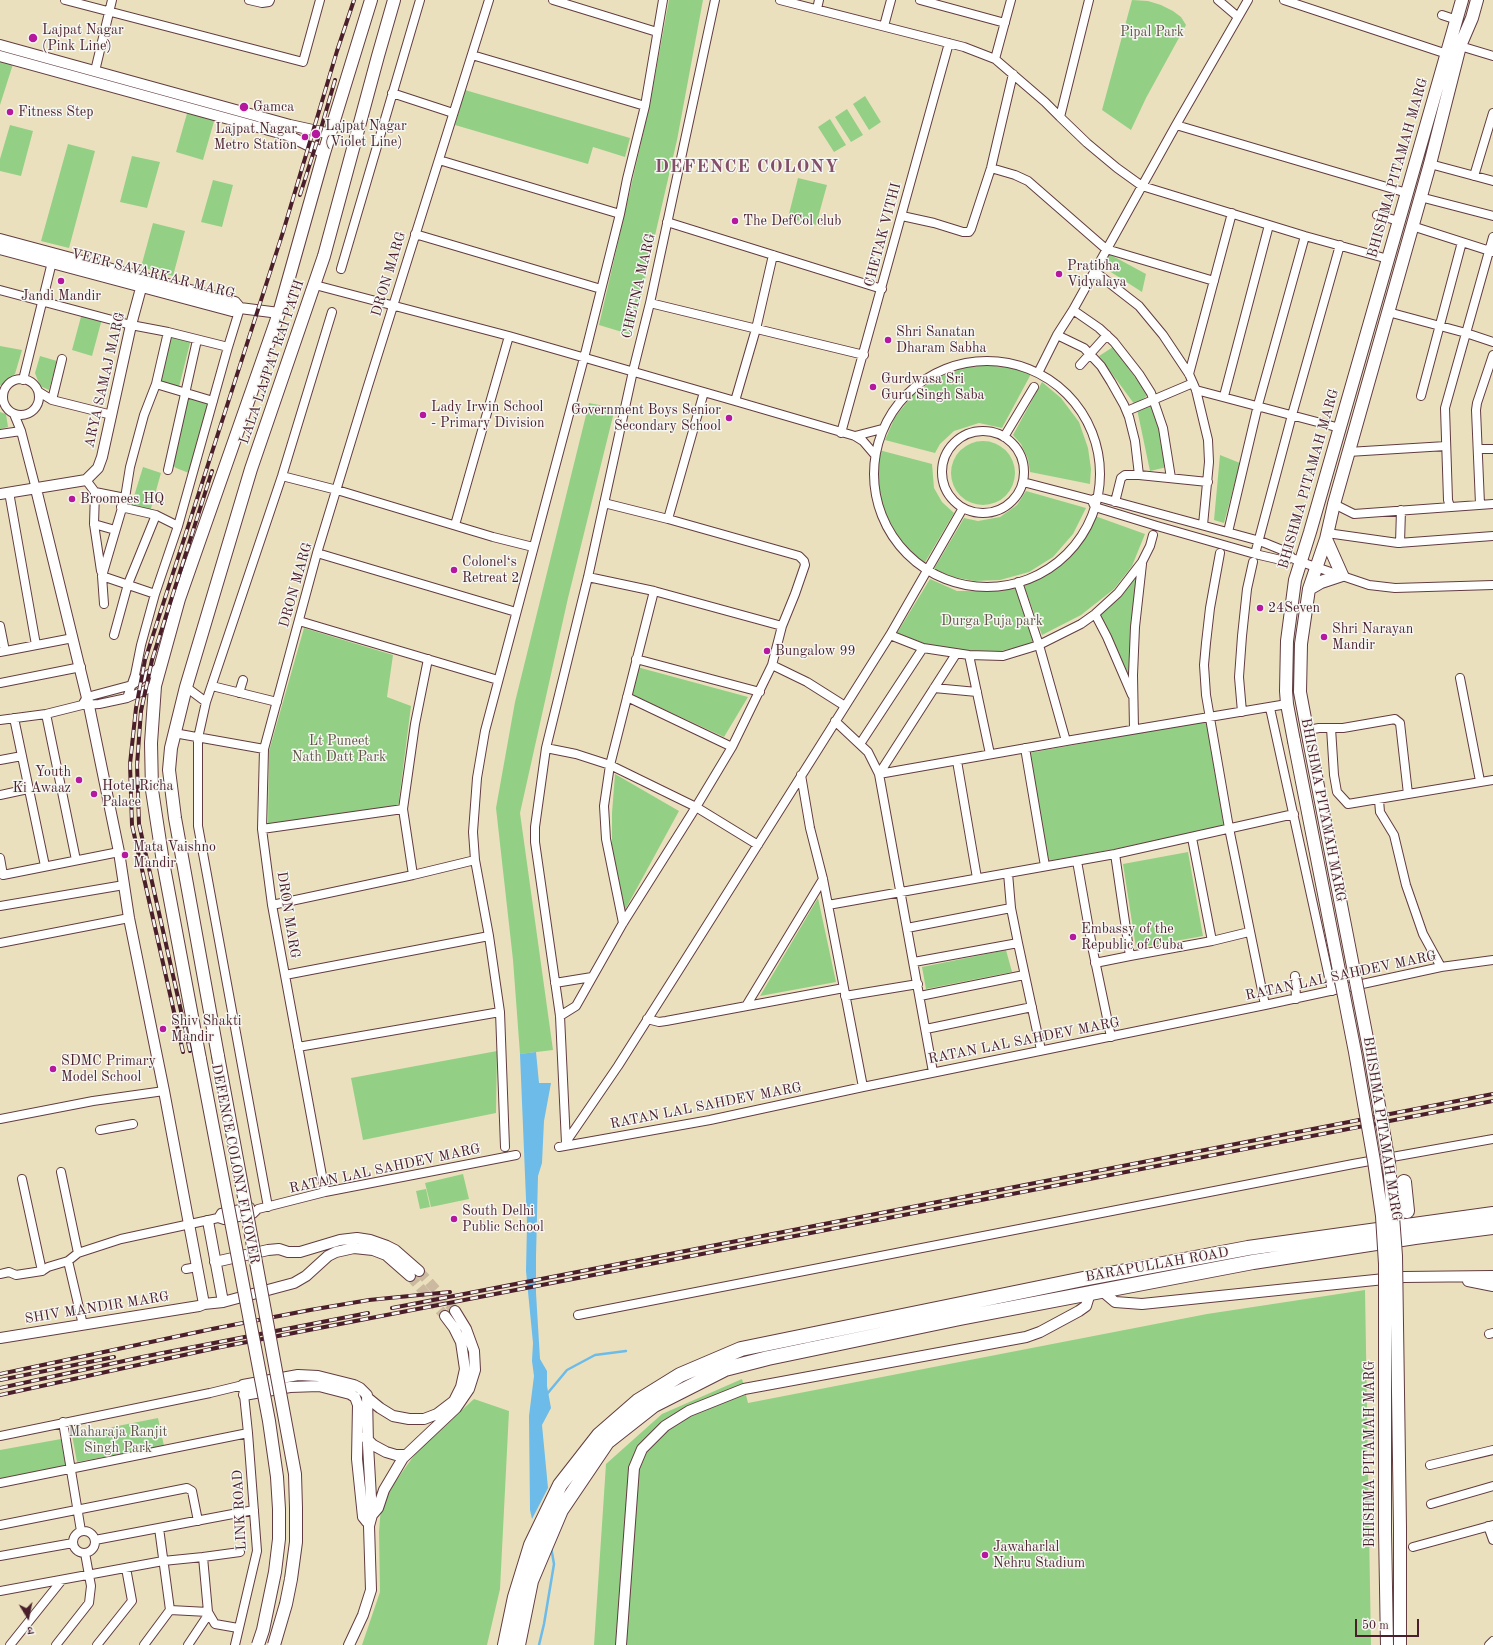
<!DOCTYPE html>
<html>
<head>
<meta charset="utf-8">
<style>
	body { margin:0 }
	#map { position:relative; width:1493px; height:1645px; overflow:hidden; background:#ebe0bd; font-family:"Old Standard TT","Noto Serif Devanagari",serif }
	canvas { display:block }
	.north { position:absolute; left:8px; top:1597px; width:40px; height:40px; -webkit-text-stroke:3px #f6f6f2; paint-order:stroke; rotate:170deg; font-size:11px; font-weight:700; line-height:16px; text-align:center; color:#4a1f2b }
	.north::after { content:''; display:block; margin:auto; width:14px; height:18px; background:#4a1f2b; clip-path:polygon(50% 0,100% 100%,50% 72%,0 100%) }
	.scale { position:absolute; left:1355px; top:1619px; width:64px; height:18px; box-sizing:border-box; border:2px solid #4a1f2b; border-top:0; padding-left:5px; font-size:12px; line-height:14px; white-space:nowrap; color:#4a1f2b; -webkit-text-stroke:3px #f6f6f2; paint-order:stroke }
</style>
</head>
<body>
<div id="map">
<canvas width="1493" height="1645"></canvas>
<div class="north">उ</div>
<div class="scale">50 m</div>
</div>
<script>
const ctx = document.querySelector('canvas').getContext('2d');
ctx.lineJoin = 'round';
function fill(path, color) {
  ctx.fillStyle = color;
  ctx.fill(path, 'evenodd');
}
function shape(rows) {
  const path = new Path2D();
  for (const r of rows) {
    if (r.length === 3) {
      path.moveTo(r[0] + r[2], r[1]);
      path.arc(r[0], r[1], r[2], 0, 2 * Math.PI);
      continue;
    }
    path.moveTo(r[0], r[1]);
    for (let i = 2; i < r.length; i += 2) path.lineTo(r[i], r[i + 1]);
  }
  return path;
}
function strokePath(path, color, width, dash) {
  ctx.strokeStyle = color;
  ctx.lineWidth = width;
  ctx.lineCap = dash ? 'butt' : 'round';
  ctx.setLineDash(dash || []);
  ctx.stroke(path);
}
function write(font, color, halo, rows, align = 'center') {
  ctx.font = font + ' "Old Standard TT",serif';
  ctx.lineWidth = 3;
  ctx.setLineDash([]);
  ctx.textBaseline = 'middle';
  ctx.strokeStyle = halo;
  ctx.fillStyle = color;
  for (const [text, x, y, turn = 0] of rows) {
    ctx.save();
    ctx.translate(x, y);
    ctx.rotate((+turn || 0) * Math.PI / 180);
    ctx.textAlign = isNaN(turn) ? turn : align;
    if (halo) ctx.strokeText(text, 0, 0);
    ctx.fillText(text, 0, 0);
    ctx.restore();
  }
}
fill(shape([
	[669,0,703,0,677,140,632,335,599,325,649,108],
	[1132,0,1148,1,1161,5,1173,11,1181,17,1186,25,1146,98,1131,130,1102,110],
	[0,60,13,64,0,105],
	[465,90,630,138,625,157,593,147,588,164,455,125],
	[865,96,881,122,869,130,853,104],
	[847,109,863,135,851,142,835,117],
	[188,110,215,118,203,160,176,152],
	[830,119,846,145,834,152,818,127],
	[10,125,33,131,21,176,0,171,0,159],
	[68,144,95,151,69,248,41,241],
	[132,156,160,162,147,208,120,202],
	[798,178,827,185,816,225,788,218],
	[213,180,233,185,222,227,201,222],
	[153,223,185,231,173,276,141,267],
	[1109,254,1146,274,1142,292,1103,267],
	[82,313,102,319,92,356,72,350],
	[170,335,191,339,179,387,157,383],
	[0,346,22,350,15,374,0,386],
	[1113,347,1148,395,1135,405,1099,356],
	[40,356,57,361,49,390,40,386,35,373],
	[987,365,1018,369,1031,374,1002,428,979,423,954,431,940,444,935,453,885,440,895,417,913,395,936,378,963,368],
	[1042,382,1061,398,1079,422,1088,448,1091,469,1090,484,1030,472,1028,459,1021,444,1013,435],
	[183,394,209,401,189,473,176,468,170,463],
	[589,403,615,408,568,598,520,813,553,1050,520,1054,513,960,496,808,515,702],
	[1154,405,1167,467,1150,471,1137,409],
	[0,412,6,414,8,427,0,429],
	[983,473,32],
	[879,450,932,464,934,488,942,502,954,513,924,564,902,545,887,522,878,497,877,459],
	[1220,455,1240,463,1224,523,1214,520],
	[143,467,161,473,150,512,131,506],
	[1026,491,1086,508,1073,534,1053,557,1029,572,1000,580,975,581,952,577,934,569,964,518,978,521,1000,517,1017,505],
	[1095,516,1145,534,1132,566,1114,589,1081,615,1042,635,1024,586,1055,570,1078,545],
	[1137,577,1129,680,1099,615],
	[930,579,957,591,984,591,1015,587,1034,643,997,652,960,651,931,646,897,633],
	[304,628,393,655,387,697,411,706,398,808,268,825,269,751],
	[637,667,748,697,724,737,631,694],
	[1206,721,1224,826,1115,849,1049,861,1029,753],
	[615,774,679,811,625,910,612,846,612,813],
	[1188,852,1203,936,1136,948,1123,864],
	[818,898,836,982,760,996],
	[1006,950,1012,972,926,989,922,967],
	[497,1051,496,1113,363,1140,351,1078],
	[463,1174,469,1199,431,1207,425,1183],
	[426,1189,430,1207,420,1209,416,1191],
	[1365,1290,1371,1645,594,1645,606,1464,662,1414,742,1379,748,1403,1207,1314],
	[474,1399,509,1411,500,1589,487,1645,362,1645,380,1592,379,1532,381,1506,395,1482,418,1450],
	[158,1418,164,1446,77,1462,72,1435],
	[61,1439,66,1467,0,1479,0,1450]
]), '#93d085');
fill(shape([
	[536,1052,539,1083,551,1083,544,1121,542,1163,538,1176,536,1256,536,1293,540,1359,547,1371,547,1386,551,1408,542,1425,548,1488,532,1519,530,1510,529,1416,534,1376,532,1361,533,1343,526,1271,527,1223,520,1054]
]), '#6dbbe8');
strokePath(shape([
	[547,1394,567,1370,595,1355,626,1351],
	[539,1645,544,1624,554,1564,551,1547]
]), '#6dbbe8', 2.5);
strokePath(shape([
	[419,1271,455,1311],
	[410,1276,445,1316]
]), '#cbb9a0', 10, [10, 5]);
const minor = shape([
	[65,0,303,62,320,0],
	[249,0,262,3,269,2,270,0],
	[553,0,657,32],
	[780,0,964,47,995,59,1045,102,1060,117],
	[920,0,1005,23],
	[1089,0,1060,117,1087,143,1117,168,1142,186,1305,236,1388,259],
	[1218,0,1238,17],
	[1284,0,1447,54],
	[817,9,819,0],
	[1442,15,1457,20],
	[884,26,891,0],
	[1460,46,1493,56],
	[472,55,645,106],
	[995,59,1011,0],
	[95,71,112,0],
	[392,93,453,113],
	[1176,125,1407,193],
	[439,160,620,214],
	[1430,164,1493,181],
	[991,168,1015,175,1028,181,1106,249,1214,281],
	[1474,176,1493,113],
	[1420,197,1493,216],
	[1377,215,1399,221],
	[902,216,934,223,963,232,969,232,971,229,991,168,1013,74],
	[667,222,882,289],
	[1412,226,1493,252],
	[415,234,601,289],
	[341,269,420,0],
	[1094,271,1139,306,1163,335,1189,374,1196,390,1208,440,1209,462,1203,525],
	[315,285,509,336,735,401,855,436,863,441,875,455],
	[0,290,131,325,168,332,228,347],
	[650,303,864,355],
	[1073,310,1099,328,1114,342,1139,374,1151,393,1163,428,1171,478],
	[1388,312,1466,333,1493,342],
	[168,332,156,384,213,401],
	[1057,335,1084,348,1101,366,1111,382,1124,405,1129,417,1135,441,1139,475],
	[987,474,113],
	[1080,365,1107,335],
	[1038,373,1057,335,1073,310,1176,125,1248,0],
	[1189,374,1232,213],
	[21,397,18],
	[23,380,53,258],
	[1196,390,1340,428],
	[39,392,52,400,112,415],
	[1224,396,1269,225],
	[1421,396,1462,242],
	[52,400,62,359],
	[735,401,756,329,773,255],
	[1127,411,1193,383],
	[14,414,21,431,36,489],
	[983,472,41],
	[841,433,949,43],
	[0,434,21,431],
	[855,436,882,429],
	[1004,437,1034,387],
	[1478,449,1493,449],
	[1348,452,1446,446],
	[168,470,197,340],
	[282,476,337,490,493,537,533,547],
	[86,480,95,492,125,498],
	[1023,482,1092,500,1098,497,1260,541,1287,552,1292,558,1301,562,1369,585,1395,588,1493,585],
	[9,492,36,645],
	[95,492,94,524,101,571],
	[1115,502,1121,478,1125,475,1139,475,1208,482],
	[1093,503,1095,507,1157,526,1255,554,1281,560,1292,558],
	[1334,504,1354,514,1493,504],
	[1480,504,1476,410,1477,403,1493,355],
	[121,507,156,515,178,526],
	[1450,507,1448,500,1445,408,1493,237],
	[668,519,704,392],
	[94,524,115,530],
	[455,525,509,336],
	[1228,532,1258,405,1305,236],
	[1327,533,1398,543,1493,536],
	[1400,543,1401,510],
	[317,553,516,612],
	[1220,553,1210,608,1206,643,1204,665,1206,695,1229,828,1265,1005],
	[1255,554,1292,415,1340,245],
	[102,576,125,498,130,467,144,415,156,384],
	[588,577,654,591,782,626],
	[1018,582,1039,645,1066,741],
	[104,604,102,576,155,594],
	[1095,614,1107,637,1132,695],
	[299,621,498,680],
	[0,626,5,651],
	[114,635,128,584,156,515],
	[890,635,923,648,969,655,1003,656,1039,645,1081,624,1095,614,1118,593,1142,562,1150,546,1153,535],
	[0,652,73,638],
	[969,655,990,754],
	[636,659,760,692],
	[772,665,807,682,845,706],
	[1460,678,1480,781],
	[0,683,81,667],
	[212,686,277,702],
	[186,687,206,702],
	[934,688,977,692],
	[239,693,243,680],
	[627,697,732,747],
	[127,698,135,675,141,645,155,594,178,526,228,347,240,308],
	[85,705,99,704,127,698,155,686],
	[1270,708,1332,991],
	[1242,712,1239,677,1242,636,1247,589,1253,562],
	[46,714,76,860],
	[14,718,45,866],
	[0,720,46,714,82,705,87,697,132,685,161,666],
	[835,721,868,752,879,774,933,1072],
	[1331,728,1334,775,1337,792,1348,804,1493,780],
	[1134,729,1133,675,1135,627,1142,564],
	[1308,730,1319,728,1343,728,1395,719,1400,723,1408,794],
	[174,733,264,749],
	[860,744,923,648],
	[546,748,576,754,610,765,696,807,758,845],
	[1025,748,1045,866],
	[0,760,22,756],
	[957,761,977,878],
	[879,774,1072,740,1287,704],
	[879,774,956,654],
	[801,775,810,828,823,879,863,1087],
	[0,795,28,789],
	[1379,800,1380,812,1394,835,1406,885,1423,934,1441,967],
	[403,809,415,724,428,659],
	[262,829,403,809,413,875],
	[1115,854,1130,956,1212,941,1192,838],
	[0,858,3,875,119,852],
	[1077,861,1092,946,1111,1037],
	[1008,873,1011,908,1018,943,1041,1050],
	[272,905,413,875,475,860],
	[828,905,1115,854,1294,814],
	[0,906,124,885],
	[623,923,606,839,604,806,610,765,654,591],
	[907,928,1011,908],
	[1212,941,1249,932],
	[0,943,129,918],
	[914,962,1018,943],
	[1095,963,1130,956],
	[285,975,489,936],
	[1295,976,1296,999],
	[555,983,592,977],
	[845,996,918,984],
	[920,996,1024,975],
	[746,1006,823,879],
	[560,1016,576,1006,623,923,696,807,732,747,772,665,782,626,795,594,805,565,804,561,799,556,668,519,604,503],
	[647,1019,659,1022,666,1021,844,988],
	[926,1029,1032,1007],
	[298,1047,500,1012],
	[0,1119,93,1101,164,1091],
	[100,1130,133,1124],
	[566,1142,618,1066,682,965,890,635,963,508],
	[566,1143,560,1016,535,842,535,827,546,748,588,577,633,371,650,303,715,0],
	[505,1147,500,1012,489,936,475,860,473,832,477,778,485,731,584,358,620,214,627,179,645,106,663,0],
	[559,1147,710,1120,863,1087,1265,1005,1441,967,1493,960],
	[61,1172,78,1253,121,1239,218,1218,224,1220,253,1214,258,1209,325,1192,516,1155],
	[22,1179,42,1271],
	[325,1192,272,905,262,829,264,749,317,553,367,389,489,0],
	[268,1207,198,826,198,738,206,702,282,476,332,312],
	[218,1218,221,1213,250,1207],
	[68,1261,83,1325],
	[186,1269,197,1267],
	[0,1274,9,1272,16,1275,42,1271,48,1267,68,1261,78,1253],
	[578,1315,1353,1164,1493,1139],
	[1489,1334,1493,1333],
	[63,1422,81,1531],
	[0,1436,210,1393,243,1385,248,1433,257,1551,235,1645],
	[1430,1465,1493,1450],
	[0,1483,248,1433],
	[1431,1504,1493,1486],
	[0,1525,187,1488,192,1491,198,1521],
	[1488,1526,1493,1540],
	[84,1542,11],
	[95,1540,254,1510],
	[1413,1547,1493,1525],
	[0,1556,73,1543],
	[203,1557,240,1552],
	[0,1591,163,1561,203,1557,208,1612,206,1618,188,1645],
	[170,1610,208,1612,215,1624,238,1628],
	[10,1645,62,1580],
	[56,1645,89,1603,91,1586,85,1553],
	[97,1645,132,1601,126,1568],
	[144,1645,170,1610,159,1528],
	[1489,1645,1493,1641]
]);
const tertiary = shape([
	[0,45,290,125,331,134],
	[0,56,287,135,324,153],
	[0,239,235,302,240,308],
	[0,249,232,311,240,308,279,313],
	[36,489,89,706,119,852,129,918,164,1091,204,1304],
	[0,494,86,480,98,468,102,457,131,325,144,277],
	[208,1221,223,1302],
	[215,1262,268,1250,279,1249,288,1252,300,1252,340,1240,357,1238,370,1240,387,1246,395,1250,419,1271],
	[1468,1281,1493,1286],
	[1102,1291,1115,1302,1142,1304,1404,1277,1493,1276],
	[0,1338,199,1306,204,1304,223,1302,294,1283,306,1276,328,1256,336,1252,354,1248,373,1250,386,1255,410,1276],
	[243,1385,298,1375,318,1376,354,1385,360,1388,367,1395,368,1445,372,1515,369,1526,371,1590,363,1615,349,1645],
	[244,1395,290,1387,319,1386,350,1394,355,1397,358,1405,357,1459,363,1517,367,1522],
	[369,1399,380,1408,393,1416,409,1419,424,1419,437,1414,454,1401,461,1387,465,1369,461,1342,454,1328,445,1316],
	[365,1437,373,1445,386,1452,396,1455,406,1455],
	[363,1517,372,1515,378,1508,384,1490,403,1458,456,1408,469,1389,475,1370,474,1351,466,1329,455,1311],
	[621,1645,634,1468,642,1449,665,1426,689,1411,744,1389,1026,1337,1040,1332,1079,1311,1086,1306,1090,1293]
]);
const secondary = shape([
	[1309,589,1321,582,1342,575,1326,539],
	[1309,740,1300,692,1301,644,1309,589,1326,539,1334,504,1430,164,1460,46,1472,18,1477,0],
	[1294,741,1287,704,1286,691,1287,641,1295,580,1310,532,1462,0],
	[218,1056,175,818,169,770,171,748,186,687,251,469,324,256,378,56,394,0],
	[200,1059,163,862,152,790,151,743,155,686,179,599,279,313,324,153,371,0],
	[1385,1530,1387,1645],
	[1400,1645,1400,1528]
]);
const trunk = shape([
	[1404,1182,1407,1211],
	[505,1645,515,1597,531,1545,560,1485,599,1435,638,1401,680,1375,741,1349,1083,1279,1248,1248,1493,1214],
	[518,1645,531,1581,561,1510,607,1442,654,1405,725,1369,768,1358,960,1318,1253,1262,1415,1237,1493,1227]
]);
strokePath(minor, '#623c41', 10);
strokePath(tertiary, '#623c41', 12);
strokePath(secondary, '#623c41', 14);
strokePath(trunk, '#623c41', 16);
strokePath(minor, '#fff', 8);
strokePath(tertiary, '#fff', 10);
strokePath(secondary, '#fff', 12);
strokePath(trunk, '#fff', 14);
const rail = shape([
	[300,195,320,132,335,80],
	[190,1051,139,824,137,765,141,711,152,660,212,471],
	[183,1052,132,825,130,764,136,708,145,660,283,232,337,51,354,0],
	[392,1308,1493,1094],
	[0,1374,212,1329,310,1310,369,1300,450,1292],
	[0,1380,114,1357],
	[0,1388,142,1357,368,1313],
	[0,1395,216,1348,1493,1101]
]);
strokePath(rail, '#4a1f2b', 4);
strokePath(rail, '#f6f6f2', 2.5, [8]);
const secondaryBridge = shape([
	[1309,740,1370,1054,1389,1163,1396,1256,1400,1528],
	[1294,741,1355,1052,1374,1161,1382,1216,1385,1264,1385,1530],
	[218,1056,295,1474,296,1508,296,1542,291,1579,286,1604,274,1645],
	[200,1059,269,1421,277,1477,279,1509,279,1539,275,1572,263,1630,258,1645]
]);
strokePath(secondaryBridge, '#623c41', 14, []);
strokePath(secondaryBridge, '#fff', 12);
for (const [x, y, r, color] of [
	[33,38,5,"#b5179e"],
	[244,107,5,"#b5179e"],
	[10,112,4,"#b5179e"],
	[316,134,5,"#b5179e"],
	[305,137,4,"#b5179e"],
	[735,221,4,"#b5179e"],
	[1059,274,4,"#b5179e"],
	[61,281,4,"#b5179e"],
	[888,340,4,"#b5179e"],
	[873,387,4,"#b5179e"],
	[423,415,4,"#b5179e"],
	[729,418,4,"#b5179e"],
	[72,499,4,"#b5179e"],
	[454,570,4,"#b5179e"],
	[1260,608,4,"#b5179e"],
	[1324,637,4,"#b5179e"],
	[767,651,4,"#b5179e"],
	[79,780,4,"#b5179e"],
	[94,794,4,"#b5179e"],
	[125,855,4,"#b5179e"],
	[1073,937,4,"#b5179e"],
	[163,1029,4,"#b5179e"],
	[53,1069,4,"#b5179e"],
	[454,1219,4,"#b5179e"],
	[985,1555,4,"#b5179e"]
]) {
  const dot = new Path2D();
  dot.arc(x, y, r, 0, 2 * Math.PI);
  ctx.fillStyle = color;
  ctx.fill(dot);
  strokePath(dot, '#f6f6f2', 1.5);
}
write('14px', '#4a1f2b', '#f6f6f2', [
	["Lajpat Nagar",42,30],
	["(Pink Line)",42,46],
	["Gamca",253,107],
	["Fitness Step",18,112],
	["Lajpat Nagar",325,126],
	["(Violet Line)",325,142],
	["Lajpat Nagar",297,129,"right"],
	["Metro Station",297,145,"right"],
	["The DefCol club",743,221],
	["Pratibha",1067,266],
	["Vidyalaya",1067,282],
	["Jandi Mandir",61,296,"center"],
	["Shri Sanatan",896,332],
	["Dharam Sabha",896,348],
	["Gurdwasa Sri",881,379],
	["Guru Singh Saba",881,395],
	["Lady Irwin School",431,407],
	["- Primary Division",431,423],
	["Government Boys Senior",721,410,"right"],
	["Secondary School",721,426,"right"],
	["Broomees HQ",80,499],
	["Colonel‘s",462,562],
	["Retreat 2",462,578],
	["24Seven",1268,608],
	["Shri Narayan",1332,629],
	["Mandir",1332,645],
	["Bungalow 99",775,651],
	["Youth",71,772,"right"],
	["Ki Awaaz",71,788,"right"],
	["Hotel Richa",102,786],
	["Palace",102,802],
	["Mata Vaishno",133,847],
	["Mandir",133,863],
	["Embassy of the",1081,929],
	["Republic of Cuba",1081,945],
	["Shiv Shakti",171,1021],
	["Mandir",171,1037],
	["SDMC Primary",61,1061],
	["Model School",61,1077],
	["South Delhi",462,1211],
	["Public School",462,1227],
	["Jawaharlal",993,1547],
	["Nehru Stadium",993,1563]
], 'left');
write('14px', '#605446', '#f6f6f2', [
	["Pipal Park",1152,32],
	["Durga Puja park",992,621],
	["Lt Puneet",339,741],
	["Nath Datt Park",339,757],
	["Maharaja Ranjit",118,1432],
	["Singh Park",118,1448]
]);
write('14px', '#4a1f2b', '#f6f6f2', [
	["BHISHMA PITAMAH MARG",1398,168,-74],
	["CHETAK VITHI",883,235,-75],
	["VEER SAVARKAR MARG",153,274,14],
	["DRON MARG",389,274,-73],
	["CHETNA MARG",639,286,-77],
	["LALA LAJPAT RAI PATH",272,362,-71],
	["ARYA SAMAJ MARG",105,380,-77],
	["BHISHMA PITAMAH MARG",1309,479,-74],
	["DRON MARG",296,585,-74],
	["BHISHMA PITAMAH MARG",1323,810,79],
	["DRON MARG",288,915,81],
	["RATAN LAL SAHDEV MARG",1341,976,-12],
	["RATAN LAL SAHDEV MARG",1024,1041,-11],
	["RATAN LAL SAHDEV MARG",706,1106,-11],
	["BHISHMA PITAMAH MARG",1382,1129,81],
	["DEFENCE COLONY FLYOVER",235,1164,79],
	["RATAN LAL SAHDEV MARG",385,1169,-12],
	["BARAPULLAH ROAD",1157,1265,-10],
	["SHIV MANDIR MARG",97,1308,-9],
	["BHISHMA PITAMAH MARG",1370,1454,-90],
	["LINK ROAD",240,1510,-93]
]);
ctx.letterSpacing = '1px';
write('bold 18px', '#834f68', '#f6f6f2', [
	["DEFENCE COLONY",747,167]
]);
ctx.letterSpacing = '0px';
</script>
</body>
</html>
